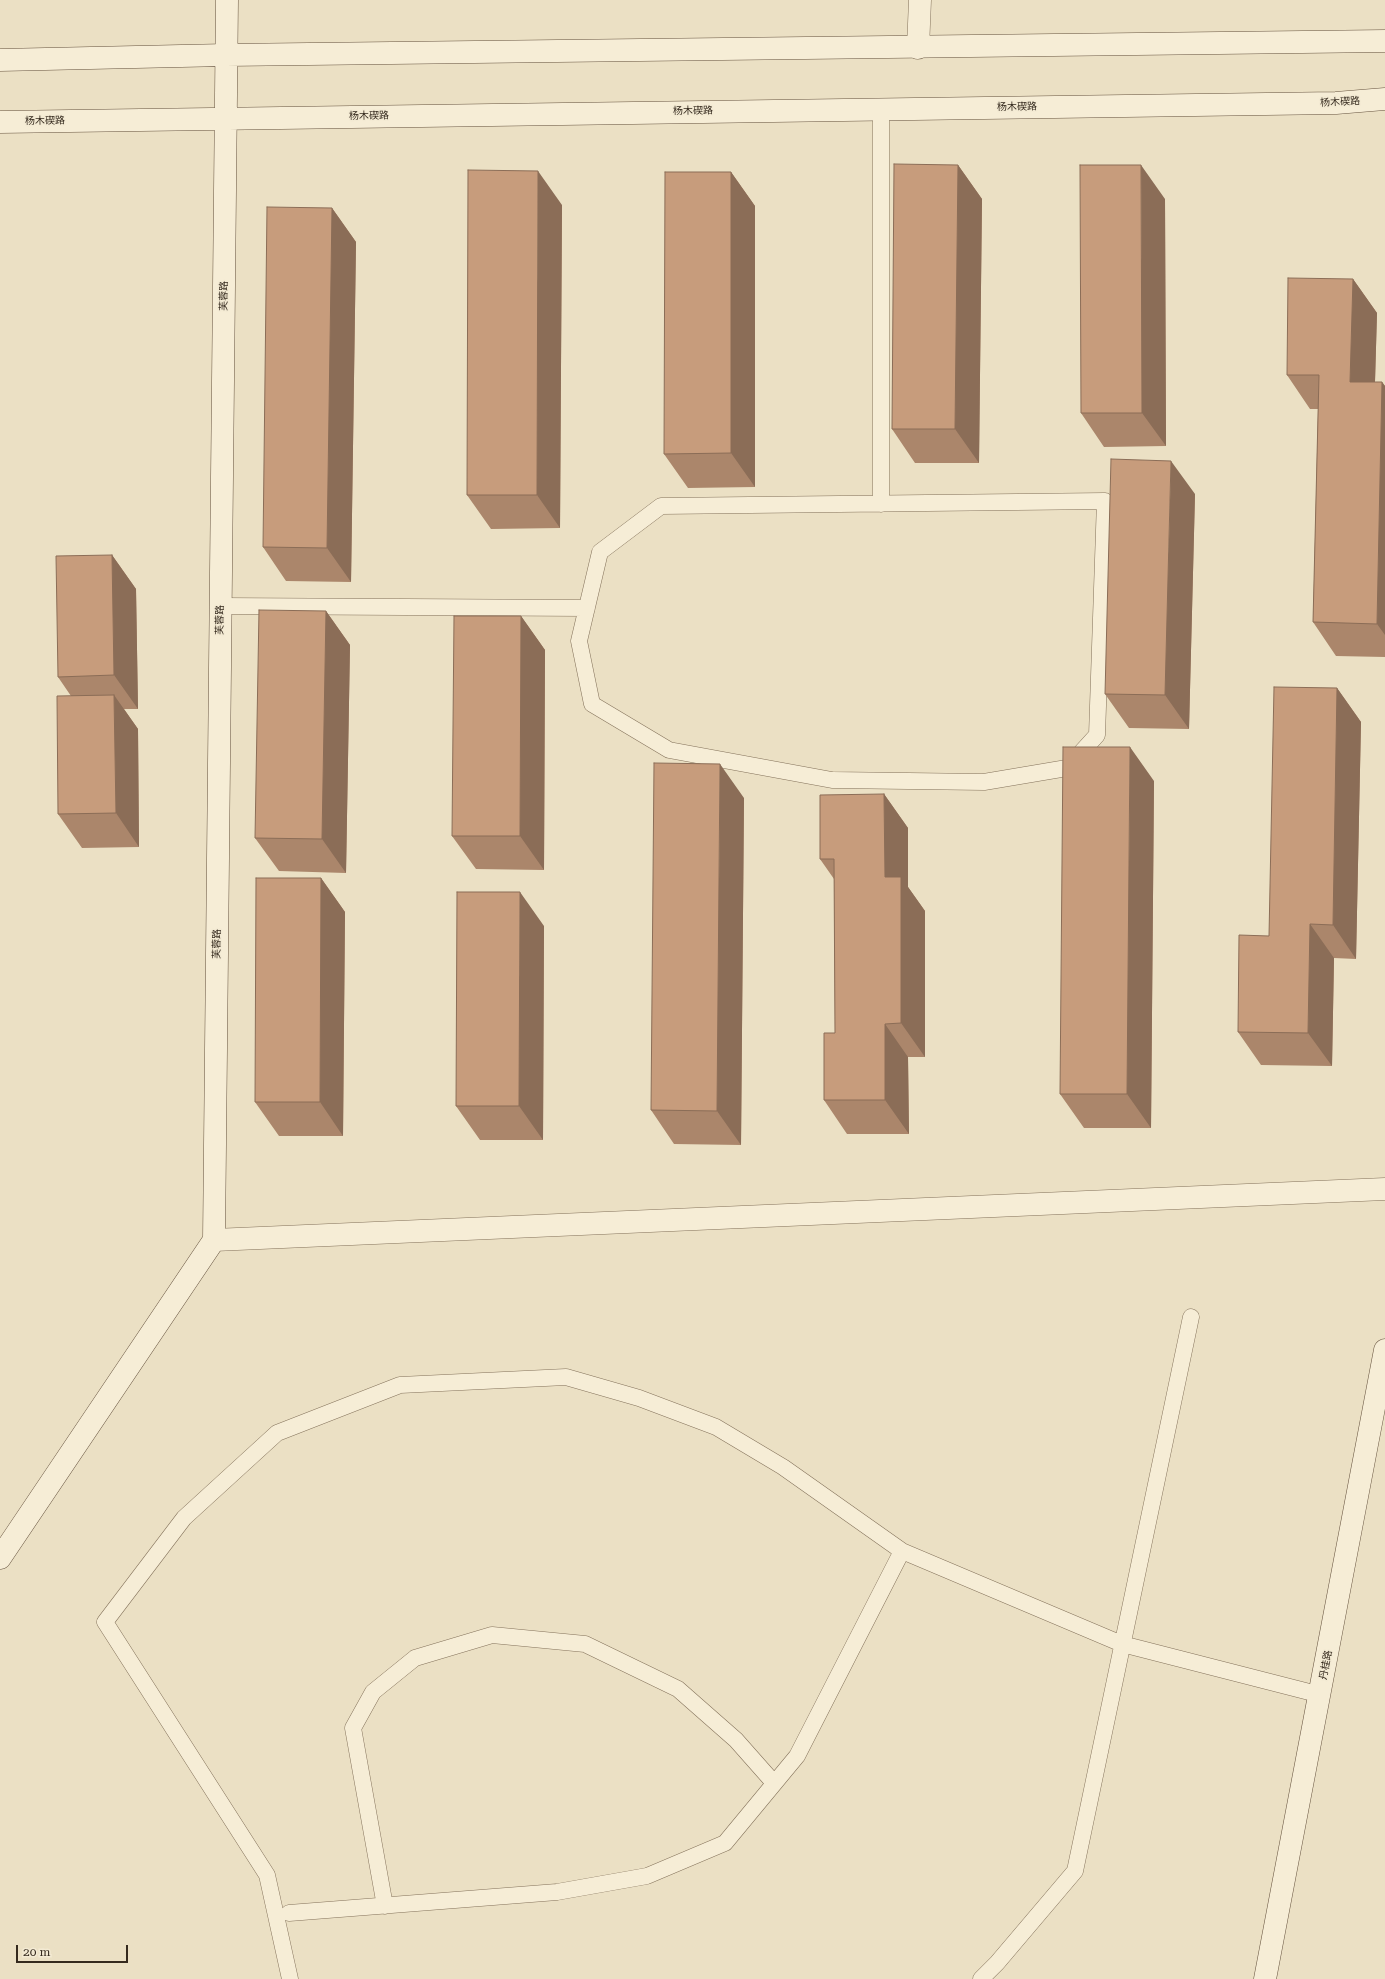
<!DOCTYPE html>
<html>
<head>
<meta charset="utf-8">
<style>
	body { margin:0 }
	#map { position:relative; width:1385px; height:1979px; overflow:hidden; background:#ebe0c4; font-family:"Roboto Serif",serif }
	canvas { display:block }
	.scale { position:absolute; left:16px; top:1945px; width:112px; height:18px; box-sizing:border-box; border:2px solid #352a1e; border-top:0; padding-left:5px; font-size:12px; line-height:14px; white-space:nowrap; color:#352a1e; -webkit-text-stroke:3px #f3ead3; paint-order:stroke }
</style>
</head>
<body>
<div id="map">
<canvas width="1385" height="1979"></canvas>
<div class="scale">20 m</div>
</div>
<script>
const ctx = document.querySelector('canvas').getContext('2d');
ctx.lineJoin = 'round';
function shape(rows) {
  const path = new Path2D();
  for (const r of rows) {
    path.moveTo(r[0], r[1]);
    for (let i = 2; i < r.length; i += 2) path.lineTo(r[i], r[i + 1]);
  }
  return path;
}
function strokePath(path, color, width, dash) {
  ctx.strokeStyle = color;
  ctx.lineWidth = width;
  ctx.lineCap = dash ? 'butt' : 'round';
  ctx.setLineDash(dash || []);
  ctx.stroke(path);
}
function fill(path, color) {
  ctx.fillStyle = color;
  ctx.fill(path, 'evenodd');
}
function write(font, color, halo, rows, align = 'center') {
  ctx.font = font + ' "Roboto Serif","Noto Sans SC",serif';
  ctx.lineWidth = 3;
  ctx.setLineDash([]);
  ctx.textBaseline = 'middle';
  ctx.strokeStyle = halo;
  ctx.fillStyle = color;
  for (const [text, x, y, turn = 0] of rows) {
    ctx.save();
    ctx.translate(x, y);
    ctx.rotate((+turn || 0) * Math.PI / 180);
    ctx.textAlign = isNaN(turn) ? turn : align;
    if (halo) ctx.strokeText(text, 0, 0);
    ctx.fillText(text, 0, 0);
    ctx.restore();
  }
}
const lane = shape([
	[1105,501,1097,735,1067,768,984,782,832,780,669,750,592,704,579,641,600,552,661,506,1105,501],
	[881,504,881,109],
	[220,606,587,608],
	[385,1906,353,1728,373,1692,415,1658,492,1635,585,1644,678,1689,736,1740,774,1783],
	[289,1913,557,1892,647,1876,725,1843,797,1756,902,1551],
	[290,1979,267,1875,105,1622,184,1518,277,1433,400,1385,566,1377,639,1398,716,1427,783,1467,902,1551,1122,1644,1321,1695],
	[981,1979,997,1963,1075,1871,1191,1317]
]);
const street = shape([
	[918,48,920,0],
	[214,1240,1385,1189]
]);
const secondary = shape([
	[0,60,226,55,1385,41],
	[0,122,1336,103,1385,99],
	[0,1558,214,1240,227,0],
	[1265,1979,1385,1350]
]);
strokePath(lane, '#84725b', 17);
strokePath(street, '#84725b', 23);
strokePath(secondary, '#66533f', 23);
strokePath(lane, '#f6edd6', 16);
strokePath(street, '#f6edd6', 22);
strokePath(secondary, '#f6edd6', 22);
fill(shape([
	[958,165,982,199,979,463,915,463,892,429],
	[731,172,755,206,755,487,688,488,664,454],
	[1165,199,1166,446,1104,447,1081,413],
	[562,205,560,528,491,529,467,495],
	[332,208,356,242,351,582,286,581,263,547],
	[1353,279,1377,313,1375,382,1382,382,1385,386,1385,657,1336,656,1313,622,1318,409,1310,409,1287,375],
	[1195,494,1189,729,1129,728,1105,694],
	[112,555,136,589,138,709,124,709,138,729,139,847,82,848,58,814,71,696,58,677],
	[326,611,350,645,346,873,279,871,255,838],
	[521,616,545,650,544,870,476,869,452,836],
	[1337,688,1361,722,1356,959,1334,958,1332,1066,1261,1065,1238,1032,1269,936],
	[1154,781,1151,1128,1084,1128,1060,1094],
	[884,794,908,828,908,887,925,911,925,1057,908,1057,909,1134,847,1134,824,1100,835,1033,834,879,820,859],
	[744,798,741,1145,674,1144,651,1110],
	[321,878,345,912,343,1136,279,1136,255,1102],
	[544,926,543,1140,480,1140,456,1106]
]), '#ab866b');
fill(shape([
	[958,165,982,199,979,463,955,429],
	[1141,165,1165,199,1166,446,1142,413],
	[538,171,562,205,560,528,537,495],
	[731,172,755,206,755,487,731,453],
	[332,208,356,242,351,582,327,548],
	[1353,279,1377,313,1374,415,1350,382],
	[1382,382,1385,386,1385,635,1377,624],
	[1171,461,1195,494,1189,729,1165,695],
	[112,555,136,589,138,709,114,675],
	[326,611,350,645,346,873,322,839],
	[521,616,545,650,544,870,520,836],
	[1337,688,1361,722,1356,959,1333,925],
	[114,695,138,729,139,847,116,813],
	[1130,747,1154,781,1151,1128,1127,1094],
	[720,764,744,798,741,1145,717,1111],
	[884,794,908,828,908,887,925,911,925,1057,901,1023,885,877],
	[321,878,345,912,343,1136,320,1102],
	[520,892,544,926,543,1140,519,1106],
	[1310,924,1334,958,1332,1066,1308,1033],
	[885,1024,908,1057,909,1134,885,1100]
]), '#8b6d57');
const building = shape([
	[894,164,958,165,955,429,892,429,894,164],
	[1080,165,1141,165,1142,413,1081,413,1080,165],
	[468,170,538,171,537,495,467,495,468,170],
	[665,172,731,172,731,453,664,454,665,172],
	[267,207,332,208,327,548,263,547,267,207],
	[1288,278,1353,279,1350,382,1382,382,1377,624,1313,622,1319,375,1287,375,1288,278],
	[1111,459,1171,461,1165,695,1105,694,1111,459],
	[112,555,114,675,58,677,56,556,112,555],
	[259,610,326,611,322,839,255,838,259,610],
	[454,616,521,616,520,836,452,836,454,616],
	[1274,687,1337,688,1333,925,1310,924,1308,1033,1238,1032,1239,935,1269,936,1274,687],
	[114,695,116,813,58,814,57,696,114,695],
	[1063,747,1130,747,1127,1094,1060,1094,1063,747],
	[654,763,720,764,717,1111,651,1110,654,763],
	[884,794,885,877,901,877,901,1023,885,1024,885,1100,824,1100,824,1033,835,1033,834,859,820,859,820,795,884,794],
	[256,878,321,878,320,1102,255,1102,256,878],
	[457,892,520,892,519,1106,456,1106,457,892]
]);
fill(building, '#c79c7c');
strokePath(building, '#8b6d57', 1);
write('10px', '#352a1e', '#f3ead3', [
	["杨木碶路",1340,102,-3],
	["杨木碶路",1017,107,-1],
	["杨木碶路",693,111,-1],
	["杨木碶路",369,116,-1],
	["杨木碶路",45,121,-1],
	["芙蓉路",224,296,-89],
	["芙蓉路",220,620,-89],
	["芙蓉路",217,944,-89],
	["丹桂路",1326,1665,-79]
]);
</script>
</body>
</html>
